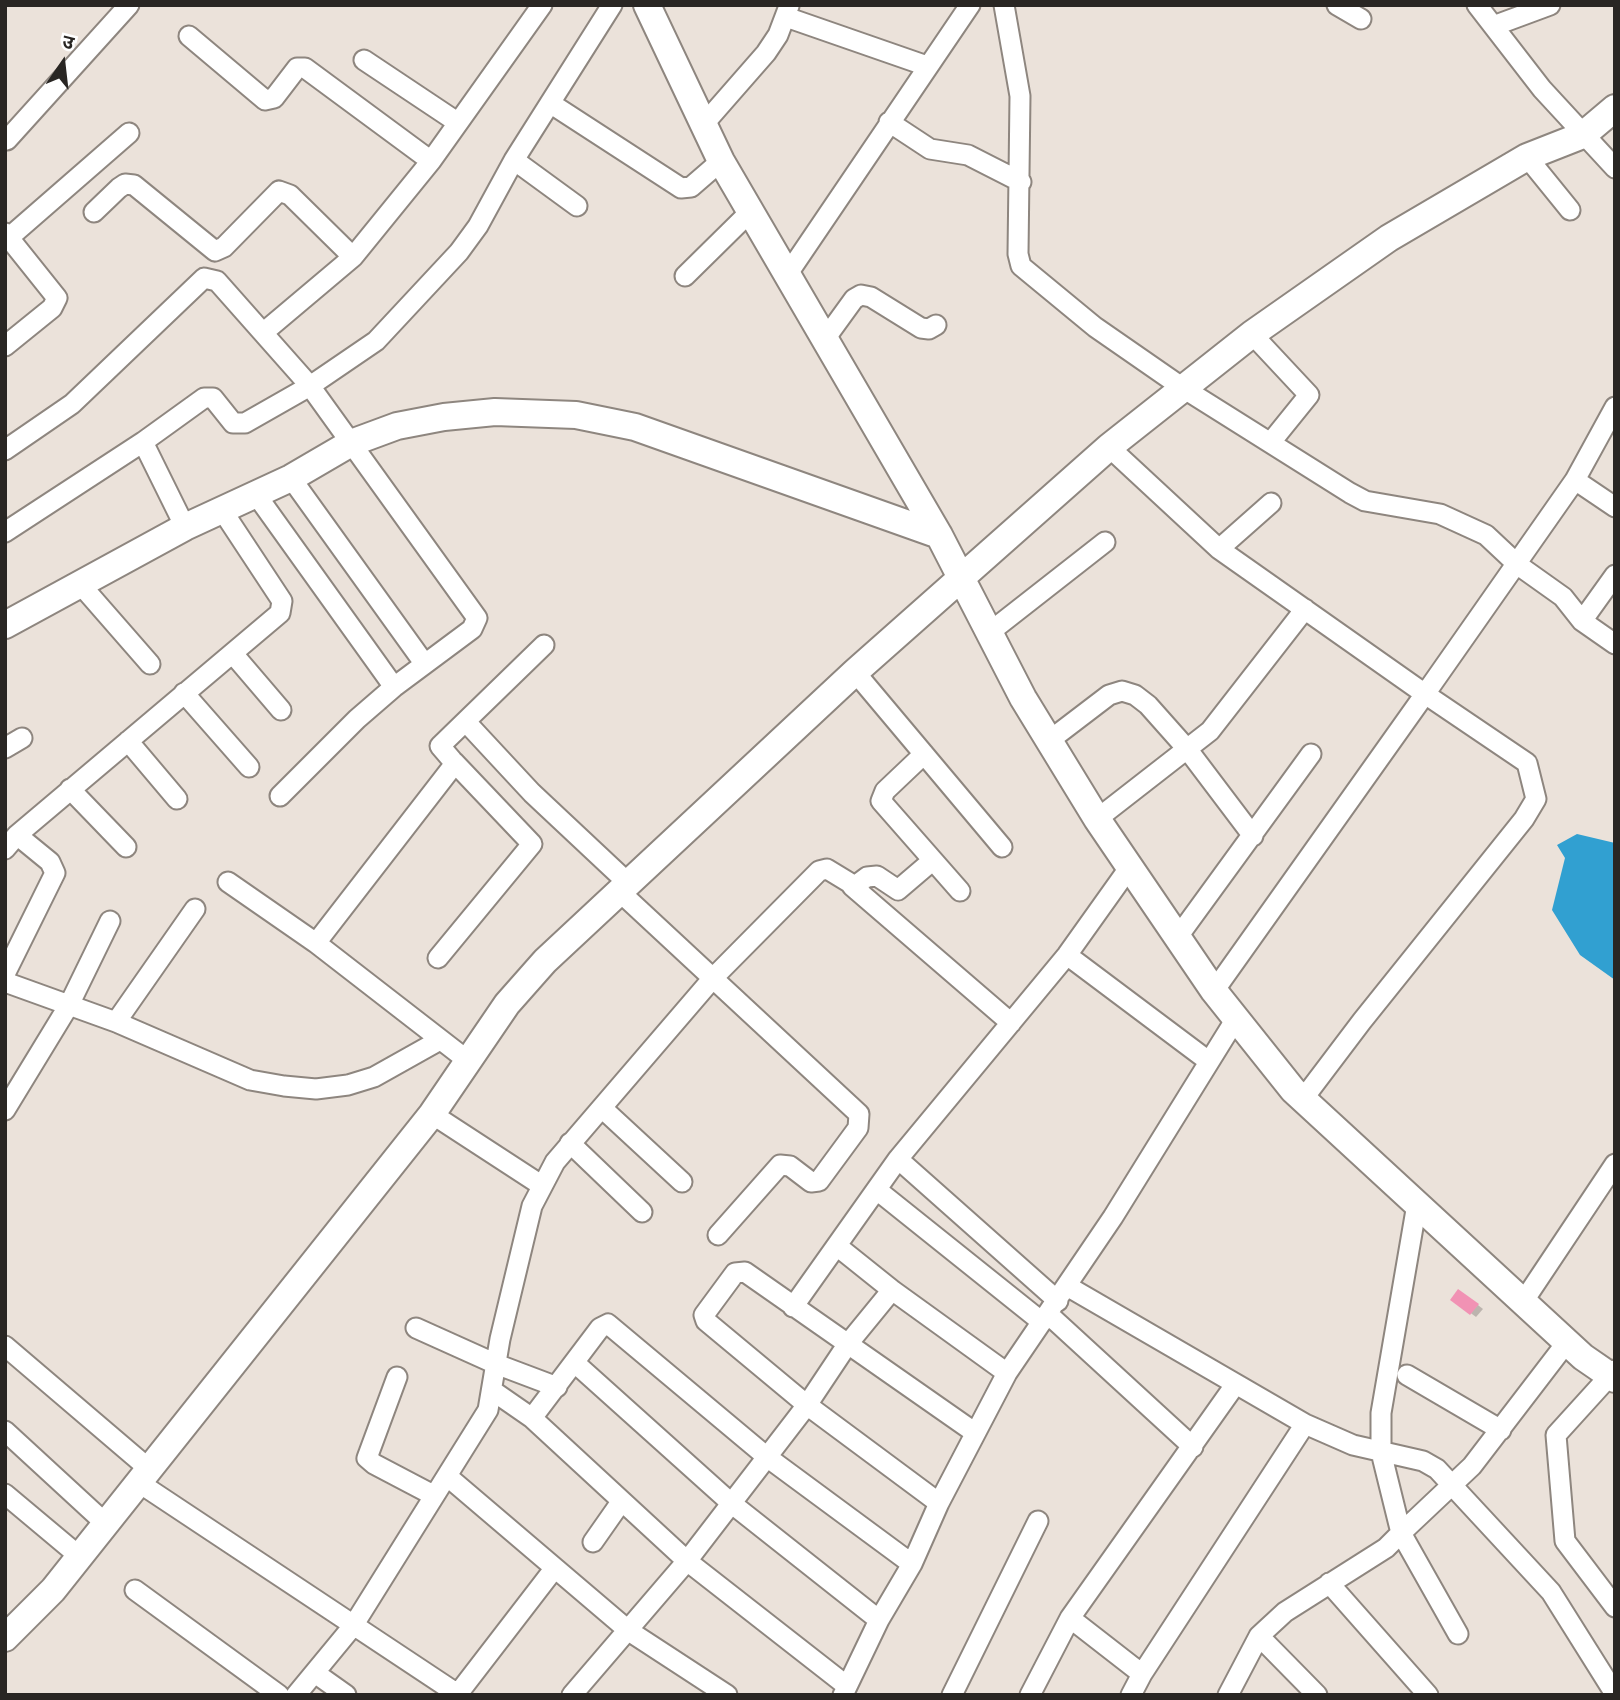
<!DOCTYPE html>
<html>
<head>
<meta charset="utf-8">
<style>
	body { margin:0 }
	#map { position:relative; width:1620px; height:1700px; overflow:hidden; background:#ebe2da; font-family:"Work Sans","Noto Sans Devanagari",sans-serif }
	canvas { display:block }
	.frame { position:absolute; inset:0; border:7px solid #292623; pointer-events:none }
	.north { position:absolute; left:28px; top:28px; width:70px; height:70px; -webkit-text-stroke:5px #fff; paint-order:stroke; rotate:14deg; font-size:19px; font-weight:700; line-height:28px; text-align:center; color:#292623 }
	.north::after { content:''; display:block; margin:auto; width:24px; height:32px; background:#292623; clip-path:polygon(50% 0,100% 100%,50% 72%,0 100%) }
</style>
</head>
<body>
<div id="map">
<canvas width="1620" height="1700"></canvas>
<div class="frame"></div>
<div class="north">उ</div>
</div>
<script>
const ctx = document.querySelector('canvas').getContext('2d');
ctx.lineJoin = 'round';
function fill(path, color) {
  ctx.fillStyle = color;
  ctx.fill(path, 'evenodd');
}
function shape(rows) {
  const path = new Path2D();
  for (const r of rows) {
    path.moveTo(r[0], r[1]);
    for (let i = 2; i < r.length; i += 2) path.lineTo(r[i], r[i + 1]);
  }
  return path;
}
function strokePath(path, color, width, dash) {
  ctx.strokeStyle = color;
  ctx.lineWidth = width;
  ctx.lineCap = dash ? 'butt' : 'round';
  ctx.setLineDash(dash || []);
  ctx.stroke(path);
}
fill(shape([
	[1577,834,1615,843,1615,980,1580,955,1552,910,1565,858,1557,845]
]), '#31a0d1');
fill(shape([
	[1464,1294,1483,1309,1476,1317,1452,1299]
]), '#0003');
fill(shape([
	[1458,1289,1479,1304,1470,1315,1450,1300]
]), '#f192b4');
const street = shape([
	[1004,5,1020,96,1018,254,1021,266,1095,327,1183,388,1350,493,1365,501,1440,514,1486,535,1518,565,1563,597,1582,621,1615,644],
	[1337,5,1361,19],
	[1477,5,1542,89,1615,168],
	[786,17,927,66],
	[1496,25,1550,5],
	[189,36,265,100,274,98,297,68,305,68,431,161],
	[364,60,457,122],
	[550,103,681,188,691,187,721,161],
	[889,122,930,149,968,155,1021,182],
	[703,125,766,53,778,35,789,6],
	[7,140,129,5],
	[1527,157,1570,210],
	[514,160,577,206],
	[94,212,119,188,125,184,134,185,215,251,224,247,279,191,290,195,353,257],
	[5,233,57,298,52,308,5,346],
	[5,241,129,133],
	[787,275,970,5],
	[685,276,752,210],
	[264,332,353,257,431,161,542,5],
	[1252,334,1309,395,1271,442],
	[825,339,854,299,861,295,871,297,921,328,929,329,936,325],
	[143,442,185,527],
	[1109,447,1219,549,1425,694,1575,480,1615,407],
	[5,450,72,404,204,278,217,281,310,386,477,618,472,629,394,687,357,719,280,796],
	[291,478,424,663],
	[1575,480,1615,507],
	[255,493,394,687],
	[5,532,143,442,204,398,213,398,233,423,245,423,310,386,376,341,459,252,478,226,514,160,612,5],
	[1219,549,1271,503],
	[81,585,150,664],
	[1582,621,1615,575],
	[990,632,1105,542],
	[234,655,281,710],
	[855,672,1002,847],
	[184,693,249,767],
	[466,722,532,793,628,883],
	[1050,740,1109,695,1122,691,1135,695,1148,705,1188,750,1253,836],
	[128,741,177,799],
	[5,748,22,738],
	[924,754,885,791,881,801,960,891],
	[70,789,126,847],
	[1097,819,1210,731,1305,609],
	[5,849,17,835,280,613,282,601,222,510],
	[228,882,316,943,467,1060],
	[852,886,1011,1023],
	[620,892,859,1114,858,1128,819,1181,811,1182,790,1166,780,1165,718,1235],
	[1177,938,1311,754],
	[316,943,453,766,452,760,440,746,544,645],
	[1067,955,1207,1060],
	[438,958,532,844,454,762],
	[5,974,55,873,50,862,17,835],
	[5,982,116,1022,250,1080,284,1086,316,1089,348,1085,374,1077,440,1040],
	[1214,991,1425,694,1527,763,1536,799,1524,819,1362,1021,1303,1099],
	[116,1022,195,909],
	[602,1108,682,1182],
	[5,1110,69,1005,110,921],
	[432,1114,541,1185],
	[570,1143,642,1212],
	[898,1159,1058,1301],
	[877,1190,1042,1322],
	[837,1246,892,1290,1007,1373],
	[1067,1286,1305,1424,1353,1445,1423,1461,1437,1469,1551,1592,1615,1694],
	[1523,1302,1615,1164],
	[793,1307,898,1159,1067,955,1129,868],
	[1048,1314,1193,1447],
	[416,1328,496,1364,557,1387],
	[5,1346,148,1468],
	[575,1363,731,1503,879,1620],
	[1615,1370,1556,1435,1565,1541,1615,1607],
	[1407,1375,1501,1430],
	[397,1377,367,1458,374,1464,433,1495],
	[493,1391,532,1418,687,1561,847,1686],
	[532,1418,600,1328,608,1324,767,1457,912,1564],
	[5,1431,105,1523],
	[447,1476,629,1631,727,1695],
	[138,1482,459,1695],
	[5,1494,79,1556],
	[939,1503,807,1405,706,1321,704,1315,735,1273,745,1272,974,1432],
	[593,1542,621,1502],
	[1329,1583,1428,1695],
	[135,1590,279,1695],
	[1070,1618,1142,1674,1305,1424],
	[1458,1634,1401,1533,1472,1466,1567,1342],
	[1259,1636,1317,1695],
	[315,1673,346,1695],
	[296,1695,353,1626,488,1410,500,1339,532,1206,555,1162,713,978,819,871,827,869,855,886,867,877,877,876,898,890,932,861],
	[457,1695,554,1569],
	[572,1695,687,1561,807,1405,847,1345,892,1290],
	[843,1695,879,1620,912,1564,939,1503,1007,1373,1113,1217,1237,1017],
	[952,1695,1038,1521],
	[1030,1695,1070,1618,1235,1385],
	[1131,1695,1142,1674],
	[1228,1695,1259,1636,1285,1612,1386,1548,1401,1533,1381,1452,1381,1413,1417,1204]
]);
const secondary = shape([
	[647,5,721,161,939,535,1023,698,1097,819,1214,991,1293,1090,1583,1357,1615,1379],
	[5,625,185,527,291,478,351,443,397,426,444,417,495,412,576,415,635,427,939,535],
	[5,1638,53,1590,432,1114,507,1004,545,961,855,672,1109,447,1252,334,1389,238,1527,157,1583,135,1615,108]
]);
strokePath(street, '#8e867f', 23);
strokePath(secondary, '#8e867f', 30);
strokePath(street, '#fff', 19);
strokePath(secondary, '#fff', 26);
</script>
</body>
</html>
